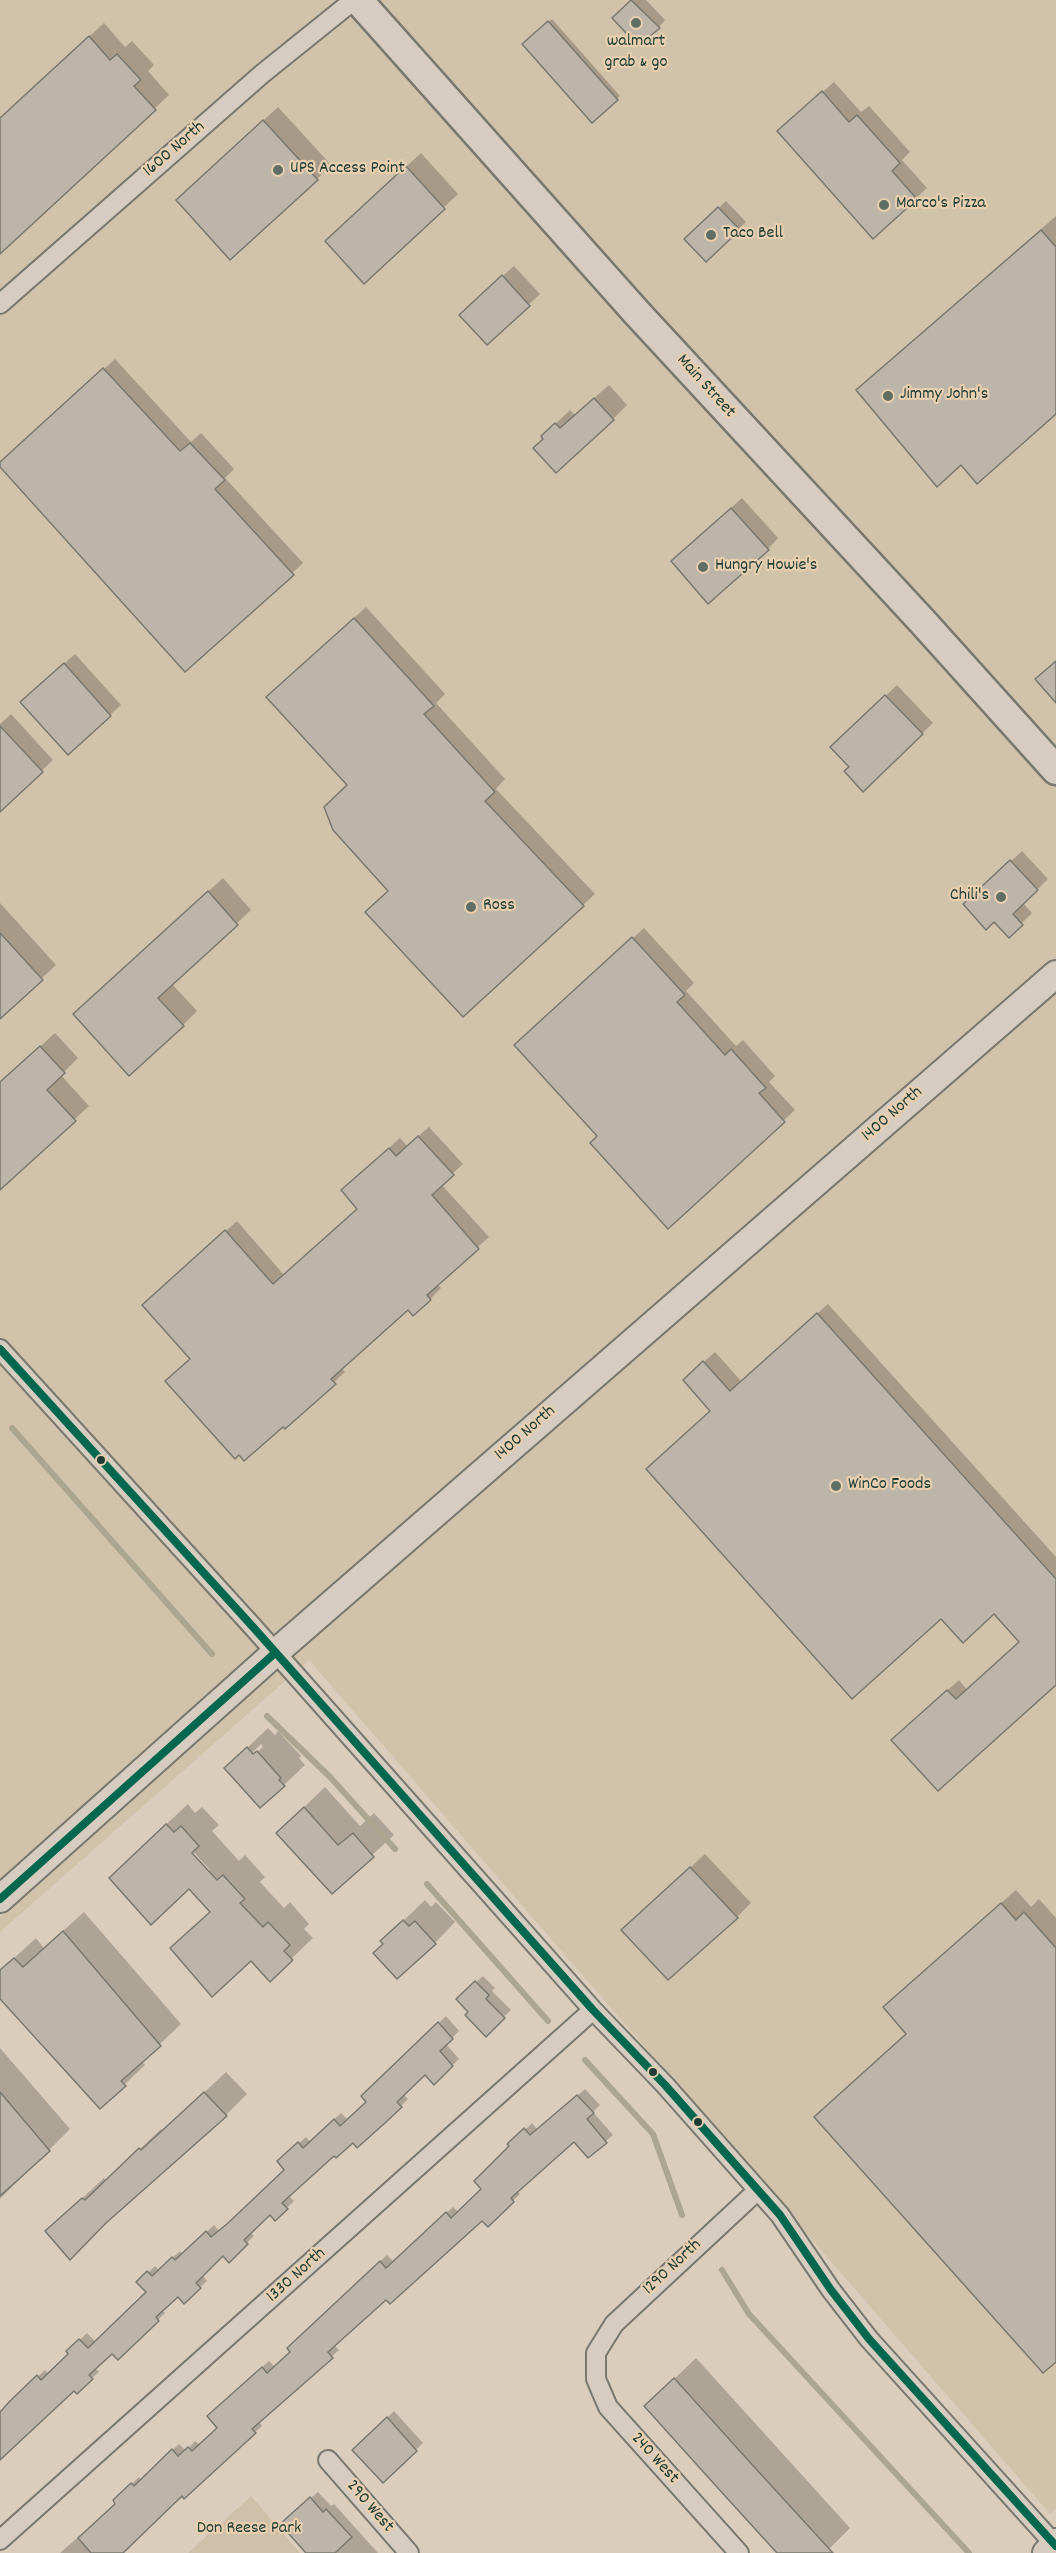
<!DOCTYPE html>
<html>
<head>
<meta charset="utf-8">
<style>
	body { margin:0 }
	canvas { display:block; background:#dacdbc }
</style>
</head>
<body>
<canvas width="1056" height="2553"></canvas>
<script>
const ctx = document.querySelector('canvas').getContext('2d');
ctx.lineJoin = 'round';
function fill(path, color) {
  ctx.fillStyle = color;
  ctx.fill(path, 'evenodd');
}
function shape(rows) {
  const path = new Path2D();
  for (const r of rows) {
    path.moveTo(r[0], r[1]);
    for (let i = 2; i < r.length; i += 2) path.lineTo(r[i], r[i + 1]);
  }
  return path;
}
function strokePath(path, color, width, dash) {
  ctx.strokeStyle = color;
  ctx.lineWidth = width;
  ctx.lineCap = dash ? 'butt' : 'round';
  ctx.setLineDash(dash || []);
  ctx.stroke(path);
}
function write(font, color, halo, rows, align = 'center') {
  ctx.font = font + ' Dekko,sans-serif';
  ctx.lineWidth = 4.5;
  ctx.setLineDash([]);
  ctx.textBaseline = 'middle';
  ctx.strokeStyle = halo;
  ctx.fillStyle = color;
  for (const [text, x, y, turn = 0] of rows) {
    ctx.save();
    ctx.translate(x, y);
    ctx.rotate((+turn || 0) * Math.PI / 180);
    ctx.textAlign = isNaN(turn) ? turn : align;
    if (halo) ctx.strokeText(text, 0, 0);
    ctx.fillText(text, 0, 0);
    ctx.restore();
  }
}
fill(shape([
	[0,0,1056,0,1056,2508,1050,2514,309,1660,0,1932]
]), '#d1c2aa');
fill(shape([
	[251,2496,300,2553,188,2553]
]), '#cfc1a9');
fill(shape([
	[633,0,646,0,665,20,659,27,614,18],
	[552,19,620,96,592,120,524,44],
	[104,23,125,47,132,41,154,65,148,71,169,95,0,252,0,119],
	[834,82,861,112,869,106,910,152,902,160,927,188,873,237,790,121],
	[278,107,331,165,317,179,192,186],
	[421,153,458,194,365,282,341,227],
	[726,201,746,222,706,260,686,239],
	[1056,216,1056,412,961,463,872,376],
	[514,266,540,294,488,343,472,304],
	[115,359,191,442,201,433,234,469,225,478,303,563,185,670,0,465],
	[609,385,627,405,613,419,543,436,570,410,575,415],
	[742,498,778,538,768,549,683,551],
	[366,607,445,694,436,703,505,779,496,789,595,894,463,1015,389,890,349,785,280,686],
	[75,654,121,705,68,753,33,692],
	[897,685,933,723,863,790,851,767,832,747],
	[11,714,53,760,0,810,0,724],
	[1022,851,1048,879,1023,903,1032,913,1009,936,975,894],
	[223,878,251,910,172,984,197,1011,183,1025,89,1000],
	[0,903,56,965,0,1017],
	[644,928,694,983,686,991,736,1046,743,1040,775,1076,769,1082,795,1110,668,1227,599,1136,527,1035],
	[55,1033,78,1058,61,1075,89,1106,0,1188,0,1083],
	[429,1127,463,1164,441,1184,489,1237,437,1284,441,1288,430,1299,413,1314,408,1308,341,1368,345,1372,285,1427,191,1358,154,1295,237,1221,284,1275,359,1208,353,1180,400,1138,407,1146],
	[828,1304,1056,1557,1056,1683,904,1729,959,1680,967,1690,1020,1642,994,1612,941,1617,712,1410,696,1369,715,1352,742,1382],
	[268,1728,275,1735,278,1731,301,1756,299,1758,305,1765,284,1785,226,1768],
	[261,1744,263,1747,252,1757,252,1753],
	[325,1787,360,1826,374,1813,394,1835,332,1892,299,1812],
	[188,1804,195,1813,202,1807,219,1825,212,1831,239,1861,245,1855,265,1877,260,1882,284,1908,290,1902,309,1924,304,1929,313,1938,270,1979,189,1887,131,1857],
	[188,1846,210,1870,208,1872,186,1848],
	[705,1854,751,1903,737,1917,638,1916],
	[1016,1890,1031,1907,1039,1899,1056,1918,1056,2360,816,2117,908,2033,899,1993],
	[425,1900,431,1907,436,1902,455,1922,435,1943,384,1944,403,1921],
	[84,1912,181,2024,142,2061,145,2065,124,2085,0,1997,0,1971,36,1938,44,1948],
	[483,1976,495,1988,492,1991,511,2010,486,2034,470,2012,465,1992],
	[446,2016,459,2031,446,2044,459,2059,434,2083,425,2073,403,2094,408,2099,401,2106,353,2141,288,2195,294,2201,275,2219,270,2213,250,2232,254,2236,229,2260,223,2254,202,2275,207,2281,184,2302,178,2295,162,2310,165,2313,118,2358,112,2352,95,2368,99,2372,92,2378,74,2389,0,2458,0,2413,45,2370,49,2375,70,2354,68,2351,87,2333,96,2342,148,2292,138,2282,155,2266,159,2270,180,2251,183,2255,214,2225,219,2231,236,2216,286,2170,285,2155,306,2137,310,2142,341,2113,348,2120,368,2102,363,2096],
	[0,2048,70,2129,0,2199],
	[226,2072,247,2094,226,2115,105,2222,47,2231,104,2178,106,2181,161,2129,163,2131],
	[585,2089,600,2105,593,2112,613,2135,606,2141,588,2156,574,2140,517,2191,520,2194,488,2225,482,2219,386,2298,334,2345,339,2350,259,2422,262,2426,255,2432,182,2494,121,2553,60,2553,117,2503,115,2500,139,2477,141,2480,179,2444,186,2451,195,2441,200,2445,219,2428,216,2409,269,2361,275,2367,292,2351,296,2341,387,2255,394,2262,453,2207,459,2213,483,2189,476,2181,532,2123,538,2130],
	[696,2358,850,2528,825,2553,779,2553,646,2406],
	[394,2411,423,2443,383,2481,354,2450],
	[318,2492,331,2506,334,2504,378,2553,307,2553,289,2517]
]), '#0003');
strokePath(shape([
	[12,1428,212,1654],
	[267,1716,330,1777,395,1849],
	[427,1884,548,2021],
	[585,2060,653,2134,682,2215],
	[722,2270,749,2314,969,2553]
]), '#aca691', 6);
const building = shape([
	[631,0,660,28,638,46,612,18,631,0],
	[548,21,618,100,592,123,522,44,548,21],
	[89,36,110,60,117,54,141,80,134,86,156,110,0,254,0,118,89,36],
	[822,91,849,122,857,115,900,163,892,171,917,199,873,239,777,131,822,91],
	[263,120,318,180,230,260,176,200,263,120],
	[406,166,445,209,364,284,325,241,406,166],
	[718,207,740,230,706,262,684,239,718,207],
	[1041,230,1056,247,1056,414,977,484,961,465,937,487,856,390,1041,230],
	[502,275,530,306,487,345,459,315,502,275],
	[103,368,180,451,190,443,225,480,215,489,294,575,185,672,0,467,0,462,103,368],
	[594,398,614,420,556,473,533,448,543,439,541,436,555,423,560,428,594,398],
	[731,508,769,550,708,604,671,561,731,508],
	[354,618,434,706,424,714,495,792,485,801,584,906,463,1017,365,912,388,891,333,830,324,807,347,785,266,697,354,618],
	[1056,661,1056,703,1035,679,1056,661],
	[64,663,111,716,68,755,20,702,64,663],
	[885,695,923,734,863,792,844,771,849,767,830,747,885,695],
	[0,726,43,772,0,812,0,726],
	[1010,860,1038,890,1013,914,1023,925,1009,938,994,922,986,930,963,904,1010,860],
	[208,891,238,925,158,998,184,1026,129,1076,73,1014,208,891],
	[0,933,43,980,0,1019,0,933],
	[632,937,685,995,677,1002,725,1055,731,1049,766,1088,759,1093,785,1122,668,1229,590,1143,597,1136,514,1045,632,937],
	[40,1046,65,1073,47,1090,76,1121,0,1190,0,1082,40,1046],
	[418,1136,454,1175,432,1195,479,1249,427,1295,431,1300,413,1316,408,1310,331,1379,336,1384,285,1429,283,1427,244,1461,239,1455,235,1459,165,1381,190,1359,142,1305,225,1230,273,1284,357,1209,341,1190,389,1148,396,1156,418,1136],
	[817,1313,1056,1579,1056,1685,938,1791,891,1740,947,1690,956,1699,1019,1642,994,1614,963,1643,941,1619,852,1699,646,1469,710,1411,683,1380,703,1361,730,1391,817,1313],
	[247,1747,253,1754,257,1751,281,1778,279,1780,285,1786,260,1808,224,1768,247,1747],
	[304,1807,338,1845,353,1833,374,1857,332,1894,276,1833,304,1807],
	[166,1824,174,1832,181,1826,199,1846,192,1853,217,1880,223,1875,245,1899,240,1903,263,1927,268,1922,290,1945,284,1951,293,1960,270,1982,251,1961,212,1997,170,1948,210,1912,189,1889,151,1925,109,1878,166,1824],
	[690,1867,738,1918,668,1980,621,1930,690,1867],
	[1001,1903,1016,1920,1024,1912,1056,1948,1056,2362,1043,2373,814,2117,906,2034,883,2007,1001,1903],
	[403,1920,409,1926,415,1921,436,1944,397,1979,373,1953,383,1944,380,1941,403,1920],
	[63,1931,161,2046,121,2081,126,2086,100,2109,0,1999,0,1970,14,1958,23,1967,63,1931],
	[475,1981,489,1995,486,1999,505,2018,486,2037,465,2015,468,2012,456,1999,475,1981],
	[438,2022,453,2039,440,2051,453,2066,434,2085,425,2075,397,2102,402,2107,385,2123,357,2148,353,2143,336,2158,334,2156,282,2203,288,2209,275,2221,270,2215,244,2240,248,2244,229,2263,223,2256,196,2283,201,2288,184,2304,178,2297,156,2317,159,2321,118,2360,112,2354,89,2375,93,2379,77,2394,74,2391,0,2460,0,2412,10,2401,37,2375,41,2380,68,2354,66,2351,79,2339,88,2348,146,2292,136,2282,147,2271,152,2276,172,2257,175,2260,206,2231,211,2237,228,2223,284,2170,277,2161,298,2142,303,2148,334,2119,340,2126,366,2102,361,2096,438,2022],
	[0,2092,50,2151,0,2196,0,2092],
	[204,2092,227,2116,106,2223,70,2260,45,2231,82,2198,85,2200,139,2148,141,2150,204,2092],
	[577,2095,594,2113,587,2119,607,2143,588,2158,574,2142,511,2198,514,2202,488,2227,482,2221,390,2304,386,2300,328,2352,333,2358,252,2429,256,2433,184,2499,182,2496,123,2553,91,2553,78,2538,115,2504,113,2500,131,2483,134,2486,172,2449,178,2456,188,2447,192,2451,217,2428,207,2416,262,2367,267,2373,290,2352,287,2348,380,2261,386,2268,446,2212,451,2218,481,2189,474,2181,509,2146,507,2144,524,2128,530,2135,577,2095],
	[674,2378,757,2470,833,2553,777,2553,716,2486,644,2406,674,2378],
	[387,2417,417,2451,383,2483,352,2450,387,2417],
	[310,2497,323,2512,326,2509,352,2537,335,2553,306,2553,280,2524,310,2497]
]);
fill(building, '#bcb5a8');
strokePath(building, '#79786f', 1.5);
const street = shape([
	[0,304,262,74,354,0],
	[0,1349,253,1627,593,2010,665,2085,780,2215,831,2290,869,2339,1056,2546],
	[328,2460,409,2553],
	[0,2540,593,2010],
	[739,2553,608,2407,596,2379,596,2353,614,2324,758,2190]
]);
const secondary = shape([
	[0,1899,275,1653,1056,974],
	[1046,2553,1056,2542]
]);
const primary = shape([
	[358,0,637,313,922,621,1056,770]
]);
strokePath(street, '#79786f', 22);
strokePath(secondary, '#79786f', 30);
strokePath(primary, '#79786f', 33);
strokePath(street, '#d6ccc0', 18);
strokePath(secondary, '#d6ccc0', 26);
strokePath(primary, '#d6ccc0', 28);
strokePath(shape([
	[0,1349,253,1627,593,2010,665,2085,780,2215,831,2290,869,2339,1056,2546],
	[0,1899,275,1653]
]), '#05674e', 8);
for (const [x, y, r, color] of [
	[636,23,6,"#606f64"],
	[278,170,6,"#606f64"],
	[884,205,6,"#606f64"],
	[711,235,6,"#606f64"],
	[888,396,6,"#606f64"],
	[703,567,6,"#606f64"],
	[1001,897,6,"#606f64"],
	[471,907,6,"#606f64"],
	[101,1460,5,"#1f3d34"],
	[836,1486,6,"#606f64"],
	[653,2072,5,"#1f3d34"],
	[698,2122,5,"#1f3d34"]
]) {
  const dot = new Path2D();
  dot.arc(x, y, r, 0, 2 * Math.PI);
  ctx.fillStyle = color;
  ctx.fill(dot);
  strokePath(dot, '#e7cfaf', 2);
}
write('18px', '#1f3d34', '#e7cfaf', [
	["walmart",636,43,"center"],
	["grab & go",636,64,"center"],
	["UPS Access Point",290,170],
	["Marco's Pizza",896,205],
	["Taco Bell",723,235],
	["Jimmy John's",900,396],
	["Hungry Howie's",715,567],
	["Chili's",989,897,"right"],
	["Ross",483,907],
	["WinCo Foods",848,1486]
], 'left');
write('18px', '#1f3d34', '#e7cfaf', [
	["1600 North",175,150,-41],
	["Main Street",705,387,48],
	["1400 North",893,1115,-41],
	["1400 North",526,1434,-41],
	["1290 North",673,2268,-43],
	["1330 North",297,2276,-42],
	["240 West",654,2459,48],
	["290 West",369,2507,49]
]);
write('18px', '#274339', '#e7cfaf', [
	["Don Reese Park",249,2530]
]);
</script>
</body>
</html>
